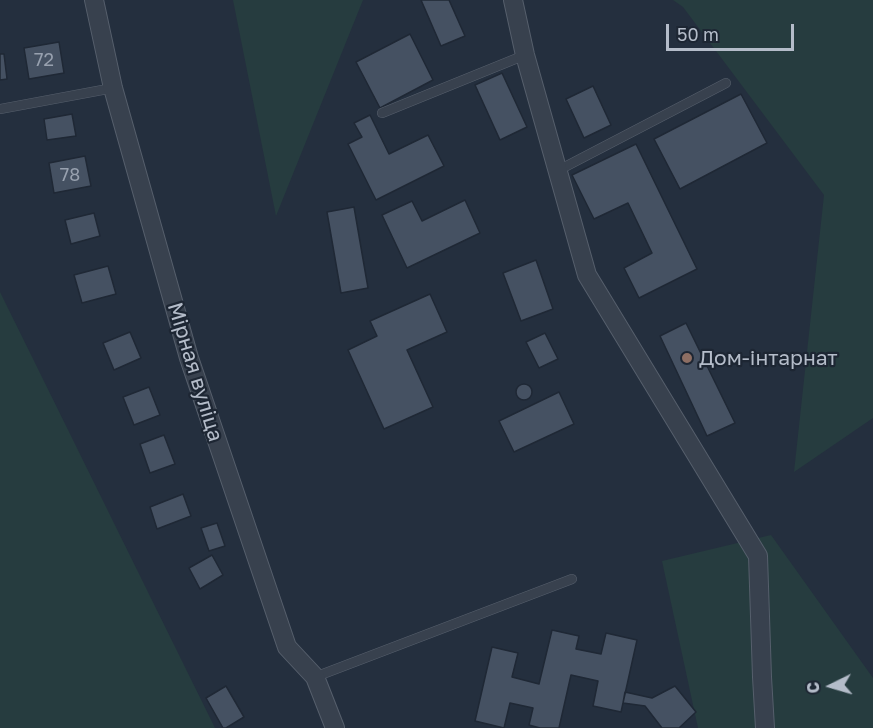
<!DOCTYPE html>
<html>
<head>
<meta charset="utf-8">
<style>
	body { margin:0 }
	#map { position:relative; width:873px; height:728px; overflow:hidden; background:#242f3e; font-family:"Golos Text",sans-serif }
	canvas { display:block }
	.north { position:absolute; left:801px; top:656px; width:60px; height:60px; -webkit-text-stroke:4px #1d2633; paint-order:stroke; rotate:265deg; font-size:16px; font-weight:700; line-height:24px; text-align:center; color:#b4bcc9 }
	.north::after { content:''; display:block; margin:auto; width:21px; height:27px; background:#b4bcc9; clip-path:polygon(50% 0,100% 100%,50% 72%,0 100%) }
	.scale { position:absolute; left:666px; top:24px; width:128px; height:27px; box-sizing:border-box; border:3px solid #b4bcc9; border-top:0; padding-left:8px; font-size:18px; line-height:21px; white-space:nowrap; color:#b4bcc9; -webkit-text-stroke:4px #1d2633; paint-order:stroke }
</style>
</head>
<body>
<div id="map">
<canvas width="873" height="728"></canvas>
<div class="north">С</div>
<div class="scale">50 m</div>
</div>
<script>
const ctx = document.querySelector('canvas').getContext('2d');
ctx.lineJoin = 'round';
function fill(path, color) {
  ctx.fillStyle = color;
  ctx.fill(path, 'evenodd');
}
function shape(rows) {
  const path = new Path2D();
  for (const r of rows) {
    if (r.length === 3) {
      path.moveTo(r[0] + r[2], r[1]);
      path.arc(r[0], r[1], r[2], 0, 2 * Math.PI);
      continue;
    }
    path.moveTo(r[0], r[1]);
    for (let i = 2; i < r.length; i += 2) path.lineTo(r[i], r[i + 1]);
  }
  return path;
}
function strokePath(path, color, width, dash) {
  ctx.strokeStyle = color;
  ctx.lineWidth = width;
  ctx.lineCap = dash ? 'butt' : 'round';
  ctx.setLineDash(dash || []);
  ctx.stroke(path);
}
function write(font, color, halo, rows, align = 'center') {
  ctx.font = font + ' "Golos Text",sans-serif';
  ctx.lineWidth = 4.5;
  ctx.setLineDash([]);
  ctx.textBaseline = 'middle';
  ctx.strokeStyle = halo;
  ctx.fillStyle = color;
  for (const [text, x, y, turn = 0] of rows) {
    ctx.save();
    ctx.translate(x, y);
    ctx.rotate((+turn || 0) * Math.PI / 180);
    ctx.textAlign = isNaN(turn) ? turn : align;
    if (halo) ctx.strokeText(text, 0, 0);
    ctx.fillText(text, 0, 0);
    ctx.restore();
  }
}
fill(shape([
	[233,0,363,0,276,216],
	[673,0,873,0,873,418,794,472,824,195,683,7],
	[0,292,215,728,0,728],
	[771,535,873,678,873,728,698,728,662,561]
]), '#263c3f');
const building = shape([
	[421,0,449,0,465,36,441,46,421,0],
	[410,34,433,80,380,108,356,62,410,34],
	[59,42,64,73,29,79,24,48,59,42],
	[0,54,4,54,7,79,0,80,0,54],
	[502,73,527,127,500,140,475,85,502,73],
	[593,86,611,125,584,138,566,99,593,86],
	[741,94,767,143,680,189,654,139,741,94],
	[72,114,76,136,47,140,44,119,72,114],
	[370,115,389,154,428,135,444,166,376,200,348,144,362,137,354,123,370,115],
	[636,144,697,269,639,298,624,268,652,253,628,203,594,219,572,175,636,144],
	[85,156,91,186,54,193,49,163,85,156],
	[465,200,480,233,407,268,382,215,412,201,422,221,465,200],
	[354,207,368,288,341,293,327,212,354,207],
	[94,213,100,236,71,244,65,220,94,213],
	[536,260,553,309,521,321,503,273,536,260],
	[108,266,116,294,82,303,74,275,108,266],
	[430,294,447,332,407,350,433,407,384,429,348,350,377,336,370,321,430,294],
	[686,323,735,423,707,436,660,336,686,323],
	[130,332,141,358,114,370,103,343,130,332],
	[545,333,558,359,539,368,526,342,545,333],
	[524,392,8],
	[149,387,160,415,134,425,123,397,149,387],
	[559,392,574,424,514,452,499,421,559,392],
	[164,435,175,464,150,473,140,444,164,435],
	[183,494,191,516,157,529,150,507,183,494],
	[217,523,225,546,209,551,201,528,217,523],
	[212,555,223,575,200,589,189,568,212,555],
	[552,630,579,636,576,649,601,654,606,633,637,640,621,712,593,706,598,681,571,675,559,728,540,728,529,725,533,708,510,703,504,728,475,721,492,647,518,653,512,677,539,684,552,630],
	[226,686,244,717,226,728,223,728,206,698,226,686],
	[675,686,696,712,679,728,662,728,645,706,623,703,625,692,652,698,675,686]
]);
fill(building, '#455162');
strokePath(building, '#1f2835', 1.5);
const lane = shape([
	[0,109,113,88],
	[382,113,525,55],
	[557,171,726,83],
	[315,677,572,579]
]);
const street = shape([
	[94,0,113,88,189,358,287,647,315,677,335,728],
	[513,0,525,55,587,275,758,556,762,677,765,728]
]);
strokePath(lane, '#565f6c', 10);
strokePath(street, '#565f6c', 20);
strokePath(lane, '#38414e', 9);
strokePath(street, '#38414e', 18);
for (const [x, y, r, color] of [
	[687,358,6,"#8d6e63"]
]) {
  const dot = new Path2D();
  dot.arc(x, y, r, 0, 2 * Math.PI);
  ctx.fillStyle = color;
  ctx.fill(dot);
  strokePath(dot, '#1d2633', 2);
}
write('18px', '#98a1af', null, [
	["72",44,60],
	["78",70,175]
]);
write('21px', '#b4bcc9', '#1d2633', [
	["Дом-інтарнат",699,358]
], 'left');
write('21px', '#b4bcc9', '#1d2633', [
	["Мірная вуліца",195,372,73]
]);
</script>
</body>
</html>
